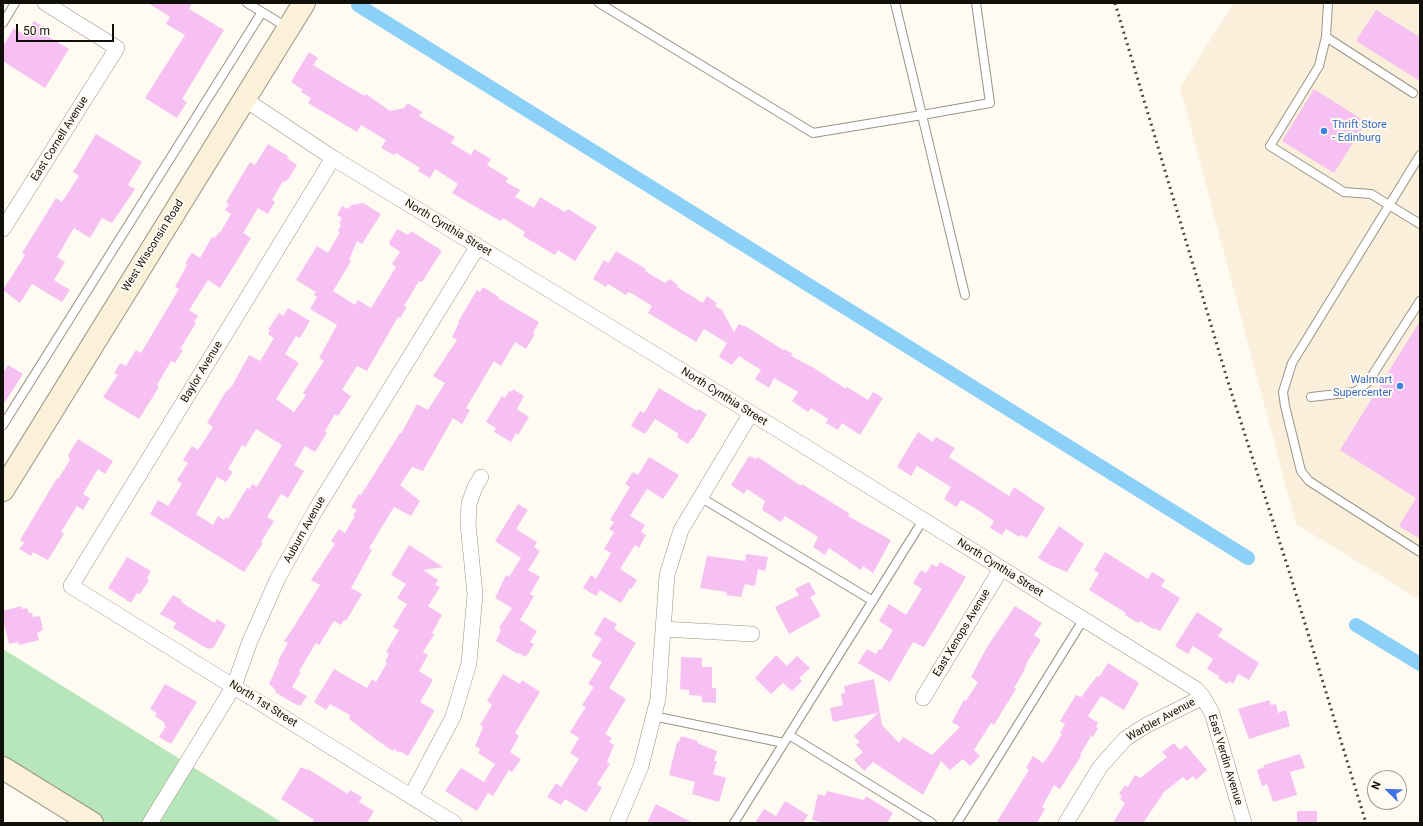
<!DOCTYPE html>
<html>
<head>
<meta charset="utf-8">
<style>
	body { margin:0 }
	#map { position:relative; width:1423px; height:826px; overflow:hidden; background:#fffaf2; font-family:Roboto,sans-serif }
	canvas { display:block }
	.frame { position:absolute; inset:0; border:4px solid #110f0a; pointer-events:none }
	.north { position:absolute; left:1367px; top:770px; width:40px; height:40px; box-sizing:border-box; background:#fffaf2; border:1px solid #a09c95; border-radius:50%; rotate:293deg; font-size:11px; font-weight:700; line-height:16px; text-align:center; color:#110f0a }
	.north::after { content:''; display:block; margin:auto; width:14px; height:18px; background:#3f72e2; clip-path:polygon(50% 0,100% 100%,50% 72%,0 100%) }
	.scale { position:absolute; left:16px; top:24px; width:98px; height:18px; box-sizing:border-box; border:2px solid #110f0a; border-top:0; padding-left:5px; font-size:12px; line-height:14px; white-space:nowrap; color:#110f0a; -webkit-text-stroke:3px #fffaf2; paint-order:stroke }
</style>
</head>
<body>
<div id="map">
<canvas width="1423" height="826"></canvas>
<div class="frame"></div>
<div class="north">N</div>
<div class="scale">50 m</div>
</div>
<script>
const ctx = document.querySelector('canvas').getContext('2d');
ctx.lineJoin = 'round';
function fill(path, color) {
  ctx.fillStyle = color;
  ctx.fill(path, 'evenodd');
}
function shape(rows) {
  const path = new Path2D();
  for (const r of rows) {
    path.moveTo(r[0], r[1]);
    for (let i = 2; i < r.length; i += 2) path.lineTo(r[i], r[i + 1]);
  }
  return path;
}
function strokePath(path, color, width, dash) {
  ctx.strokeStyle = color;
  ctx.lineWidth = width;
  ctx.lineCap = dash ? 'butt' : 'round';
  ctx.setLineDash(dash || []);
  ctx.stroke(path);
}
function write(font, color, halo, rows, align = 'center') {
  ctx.font = font + ' Roboto,sans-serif';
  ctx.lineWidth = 4;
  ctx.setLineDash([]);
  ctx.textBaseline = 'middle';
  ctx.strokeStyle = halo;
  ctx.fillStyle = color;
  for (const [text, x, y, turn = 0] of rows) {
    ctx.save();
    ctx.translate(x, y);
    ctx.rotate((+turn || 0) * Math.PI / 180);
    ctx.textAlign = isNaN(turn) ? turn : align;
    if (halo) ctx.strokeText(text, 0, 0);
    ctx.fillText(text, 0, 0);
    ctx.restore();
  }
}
fill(shape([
	[1234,3,1420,3,1420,600,1296,524,1180,87]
]), '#faefda');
fill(shape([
	[3,649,283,823,107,823,3,758]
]), '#b8e6bb');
strokePath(shape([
	[358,5,1248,558],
	[1356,625,1420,664]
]), '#8bd1f7', 14);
fill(shape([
	[148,3,192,3,189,9,224,30,182,99,187,102,177,118,145,98,185,35,166,24,170,17],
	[1376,10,1420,37,1420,81,1356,41],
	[34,21,47,29,44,34,69,49,45,88,3,61,3,46,14,28,25,35],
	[309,52,318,58,313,65,349,87,365,96,366,94,390,111,404,108,408,103,422,112,419,116,455,137,451,143,471,155,474,149,491,159,487,165,508,178,506,182,520,190,515,197,534,208,540,197,565,212,568,209,597,227,575,261,558,250,555,255,523,236,525,232,503,218,501,221,495,218,452,193,458,184,435,169,430,178,418,171,420,168,396,153,394,155,381,148,386,140,361,125,357,132,308,103,311,98,301,92,303,90,291,82],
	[1314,89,1366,122,1334,173,1282,141],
	[96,134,142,162,128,185,135,189,112,223,102,218,90,238,74,228,57,257,65,262,54,280,70,290,62,302,32,284,20,303,3,290,25,255,22,253,56,198,62,202,79,176,73,172],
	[268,144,288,156,287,158,297,165,289,178,285,182,283,181,272,200,275,202,268,214,258,208,243,233,251,238,220,288,208,280,189,310,198,316,194,322,196,323,180,349,183,350,175,363,171,361,157,385,159,387,139,419,103,397,118,375,114,373,120,363,126,366,136,350,141,353,179,289,175,287,187,265,185,264,189,257,192,253,200,258,212,237,215,238,219,232,220,233,231,214,225,210,229,204,226,202,250,162,255,165],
	[363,203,381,214,362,244,357,241,349,260,351,261,333,291,355,305,358,300,371,308,396,267,392,264,400,252,390,245,389,243,397,229,408,235,411,231,441,250,441,252,422,282,419,281,404,306,407,307,400,318,398,317,367,371,357,366,342,390,351,396,338,416,335,414,325,431,327,433,315,452,305,446,294,465,304,471,288,498,281,494,267,517,274,521,261,542,263,543,244,572,150,514,158,500,168,506,182,484,177,480,188,463,183,460,192,446,198,450,213,427,207,423,225,393,232,386,249,355,260,361,274,338,268,334,270,330,268,330,279,313,283,316,288,308,310,321,300,338,296,336,285,354,299,363,276,399,294,412,306,395,303,393,324,361,319,358,337,325,310,309,317,297,314,295,316,292,296,280,317,246,328,253,340,232,338,231,341,225,339,224,342,218,337,215,342,206,347,209,352,205],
	[256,429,282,445,257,487,252,484,250,489,247,488,228,519,226,517,224,520,218,516,213,525,196,514,217,477,226,482,233,472,228,469,242,445,245,447],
	[616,251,646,269,645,271,665,283,670,279,678,285,677,287,703,303,707,296,717,303,715,306,722,310,734,332,739,324,747,327,783,350,784,349,793,354,791,356,814,368,846,389,847,387,868,400,873,392,883,398,860,435,842,423,838,430,826,423,828,419,811,408,808,412,792,401,798,392,774,378,769,388,755,379,761,370,739,356,732,365,719,357,727,343,704,329,696,342,693,340,648,313,652,306,633,294,628,292,626,295,608,284,606,287,593,279,604,260,609,263],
	[483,287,499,297,498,298,539,322,533,333,535,334,526,349,515,342,501,366,494,361,466,408,470,410,462,424,453,418,423,471,412,467,400,485,420,501,411,516,394,507,369,548,372,550,351,588,362,594,346,621,344,620,341,625,334,621,319,645,316,643,299,671,301,672,292,687,307,696,300,706,293,703,275,692,276,690,269,684,279,662,278,661,288,643,284,641,295,625,320,585,311,580,335,544,331,541,339,529,345,533,355,516,353,515,357,510,351,507,359,494,361,495,400,433,401,434,417,404,428,410,445,383,433,376,457,340,452,337,459,323,458,322,477,290,480,292],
	[1420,321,1420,539,1399,526,1416,498,1340,450],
	[8,365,23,374,3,405,3,373],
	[659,388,697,411,698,409,707,414,693,438,691,439,688,444,677,437,679,434,655,419,645,434,631,426,640,411,644,413],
	[513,389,524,396,517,409,529,417,518,435,516,433,511,442,494,432,496,428,486,422,502,396,505,398,510,390,512,392],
	[918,432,933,442,936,437,955,448,949,457,1009,496,1014,487,1045,508,1027,538,1021,535,1020,537,1006,529,1002,535,990,528,994,521,978,510,961,500,956,507,944,499,951,487,917,466,911,476,897,467],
	[78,439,113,461,105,474,98,469,83,494,90,498,83,510,77,506,61,532,64,534,48,560,33,552,31,556,19,549,24,543,20,540,57,478,58,479,70,460,68,455],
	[749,456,756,459,758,457,801,486,802,484,850,514,848,516,891,540,873,573,863,566,861,570,829,548,825,555,813,547,818,537,785,516,781,522,762,510,765,501,747,489,744,494,731,485],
	[649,457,679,475,663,499,647,489,630,516,645,525,641,532,646,535,639,548,635,545,620,569,637,580,631,589,630,588,621,603,600,590,596,596,583,588,591,575,596,579,611,553,604,549,614,532,609,529,614,522,610,520,630,487,625,484,633,472,638,475],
	[518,504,528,510,516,529,537,542,534,547,540,551,528,570,540,577,530,594,534,596,520,620,537,631,530,642,534,644,526,657,519,653,518,654,496,641,501,630,499,628,512,608,495,598,506,575,509,577,521,558,495,541],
	[1059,526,1084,544,1067,572,1050,565,1038,558],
	[409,545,443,567,423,570,438,580,435,585,440,587,428,606,442,615,432,633,434,635,423,652,428,655,419,671,433,680,420,702,434,710,433,713,408,756,400,751,399,753,394,749,393,751,381,743,349,719,350,715,330,704,326,710,314,702,334,669,367,688,372,679,376,682,387,663,385,662,389,654,386,652,399,630,393,627,407,604,397,598,406,584,391,575],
	[1105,552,1148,579,1152,572,1165,580,1161,586,1180,598,1160,631,1154,628,1153,629,1140,621,1138,623,1125,615,1126,613,1089,590,1099,573,1094,570],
	[746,554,768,557,765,571,758,569,755,586,745,584,741,597,726,595,727,592,700,588,707,556,745,561],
	[127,557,151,571,147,578,149,580,140,594,137,593,131,603,108,588],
	[940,562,966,577,924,647,913,642,890,682,858,663,867,649,876,654,879,649,881,650,893,630,879,621,889,604,906,615,922,589,913,583,921,570,926,573,932,564,937,567],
	[809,582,816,594,810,597,821,616,789,634,775,607,799,595,795,589],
	[173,595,182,600,181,601,187,606,215,623,217,619,226,625,214,647,208,649,173,628,176,623,160,614],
	[21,606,22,609,27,608,29,613,32,613,33,617,40,616,43,630,37,633,39,640,19,645,18,642,9,644,3,620,3,611],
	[1015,606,1042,623,1034,635,1041,640,1027,662,1024,671,1014,688,1016,689,1003,710,994,725,991,723,974,750,980,756,970,766,963,759,950,770,941,761,923,795,873,762,864,771,854,760,863,752,856,745,860,742,854,736,878,713,833,722,830,708,843,705,841,694,845,693,844,686,874,679,882,725,899,743,903,737,932,755,960,727,952,722,964,700,966,701,978,682,971,677,987,647],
	[1197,612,1223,629,1218,636,1259,663,1249,680,1238,674,1233,684,1229,681,1227,684,1218,678,1219,676,1207,669,1213,659,1193,646,1188,654,1175,646],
	[604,617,617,624,614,629,636,643,609,688,626,699,605,734,612,738,609,742,614,745,607,762,610,764,597,784,602,788,586,812,565,799,561,805,547,797,556,783,561,787,579,759,570,753,579,738,570,732,586,707,582,705,594,687,588,684,602,662,591,656,602,639,594,634],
	[776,655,787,666,797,656,810,668,799,678,802,681,792,691,783,683,771,694,755,678],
	[681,657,702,658,702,667,712,667,712,688,716,688,716,703,702,702,702,696,689,695,689,690,680,689],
	[1108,663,1139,683,1124,710,1101,696,1088,716,1098,723,1096,727,1098,728,1093,737,1091,736,1080,755,1081,756,1060,789,1054,785,1042,807,1045,809,1037,823,996,823,1029,770,1026,768,1033,756,1043,763,1048,757,1062,734,1060,733,1065,724,1060,721,1066,711,1076,695,1081,697,1097,676,1099,677],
	[503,674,520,684,522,680,540,692,515,733,519,736,510,752,521,759,512,772,509,770,493,796,488,793,477,811,445,791,461,768,484,782,495,764,478,753,480,749,475,746,483,727,480,725,492,705,487,701],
	[165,684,197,702,171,744,159,737,166,726,164,725,165,723,155,716,157,713,150,709],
	[1269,700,1271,705,1276,704,1278,713,1286,710,1290,726,1249,739,1238,709],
	[681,736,698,741,697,743,717,751,714,761,717,761,713,774,726,778,719,802,692,794,695,782,669,775,677,742,679,742],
	[1174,743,1180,750,1186,745,1207,770,1196,780,1193,776,1187,781,1183,777,1164,792,1143,823,1113,823,1125,803,1120,799,1122,796,1119,794,1125,785,1128,787,1135,775,1140,778,1167,757,1162,752],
	[1300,754,1305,768,1290,772,1297,795,1273,802,1267,784,1262,786,1257,770,1264,767,1264,765],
	[301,767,307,770,308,769,348,794,350,790,362,797,359,802,374,811,367,823,312,823,314,820,281,799],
	[827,791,864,800,866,796,893,813,887,823,825,823,812,820,818,794,825,796],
	[785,801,808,815,803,823,755,823,764,809,776,816],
	[656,804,693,823,647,823],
	[1297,811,1317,811,1317,823,1297,823]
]), '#f6c1f2');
const lane = shape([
	[599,3,813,133,922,115,895,3],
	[1328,3,1326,37,1319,66,1270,146,1344,192,1371,194,1420,224],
	[262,12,288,28],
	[3,23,15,3],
	[1326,37,1413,93],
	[1420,155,1292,363,1283,392,1285,406,1301,471,1309,481,1420,552],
	[965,295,922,115,990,103,976,3],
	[1311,397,1355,392,1368,382,1420,301],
	[3,425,262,12,247,3],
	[700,497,873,601],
	[653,716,784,743],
	[789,735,932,823],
	[734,823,923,520],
	[957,823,1083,620]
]);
const street = shape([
	[244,99,333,158,751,413,1196,689,1203,697,1212,713,1244,823],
	[333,158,71,586,454,823],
	[3,229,117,48,45,3],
	[663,629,752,634],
	[923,698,1001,569],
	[411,796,453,717,469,663,475,594,468,524,469,504,475,487,481,477],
	[150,823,234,686,250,641,278,578,315,511,478,246],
	[617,823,641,766,658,699,667,575,681,530,751,413],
	[1066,823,1100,767,1125,739,1145,726,1203,697]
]);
const secondary = shape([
	[3,490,304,3],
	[3,768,92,823]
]);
strokePath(lane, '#9a9486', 10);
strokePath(street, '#9a9486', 16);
strokePath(secondary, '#9a9486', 24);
strokePath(lane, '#fff', 8);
strokePath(street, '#fff', 15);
strokePath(secondary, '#fbf1d9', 22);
strokePath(shape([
	[1115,3,1228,382,1289,571,1366,823]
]), '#4a4741', 3, [2, 4]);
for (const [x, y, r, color] of [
	[1324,131,4,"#3f7fe0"],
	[1400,386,4,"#3f7fe0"]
]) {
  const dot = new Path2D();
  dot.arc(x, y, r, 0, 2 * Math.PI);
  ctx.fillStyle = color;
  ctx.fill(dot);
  strokePath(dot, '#fffaf2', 1.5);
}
write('11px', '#366cbe', '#fffaf2', [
	["Thrift Store",1332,125],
	["- Edinburg",1332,138],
	["Walmart",1392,380,"right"],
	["Supercenter",1392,393,"right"]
], 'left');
write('11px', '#110f0a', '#fffaf2', [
	["East Cornell Avenue",60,139,-58],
	["North Cynthia Street",448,228,31],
	["West Wisconsin Road",153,246,-58],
	["Baylor Avenue",202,372,-59],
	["North Cynthia Street",724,397,32],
	["Auburn Avenue",305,530,-61],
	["North Cynthia Street",1000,568,32],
	["East Xenops Avenue",962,633,-59],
	["North 1st Street",263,704,32],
	["Warbler Avenue",1161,720,-29],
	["East Verdin Avenue",1225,760,73]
]);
</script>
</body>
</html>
